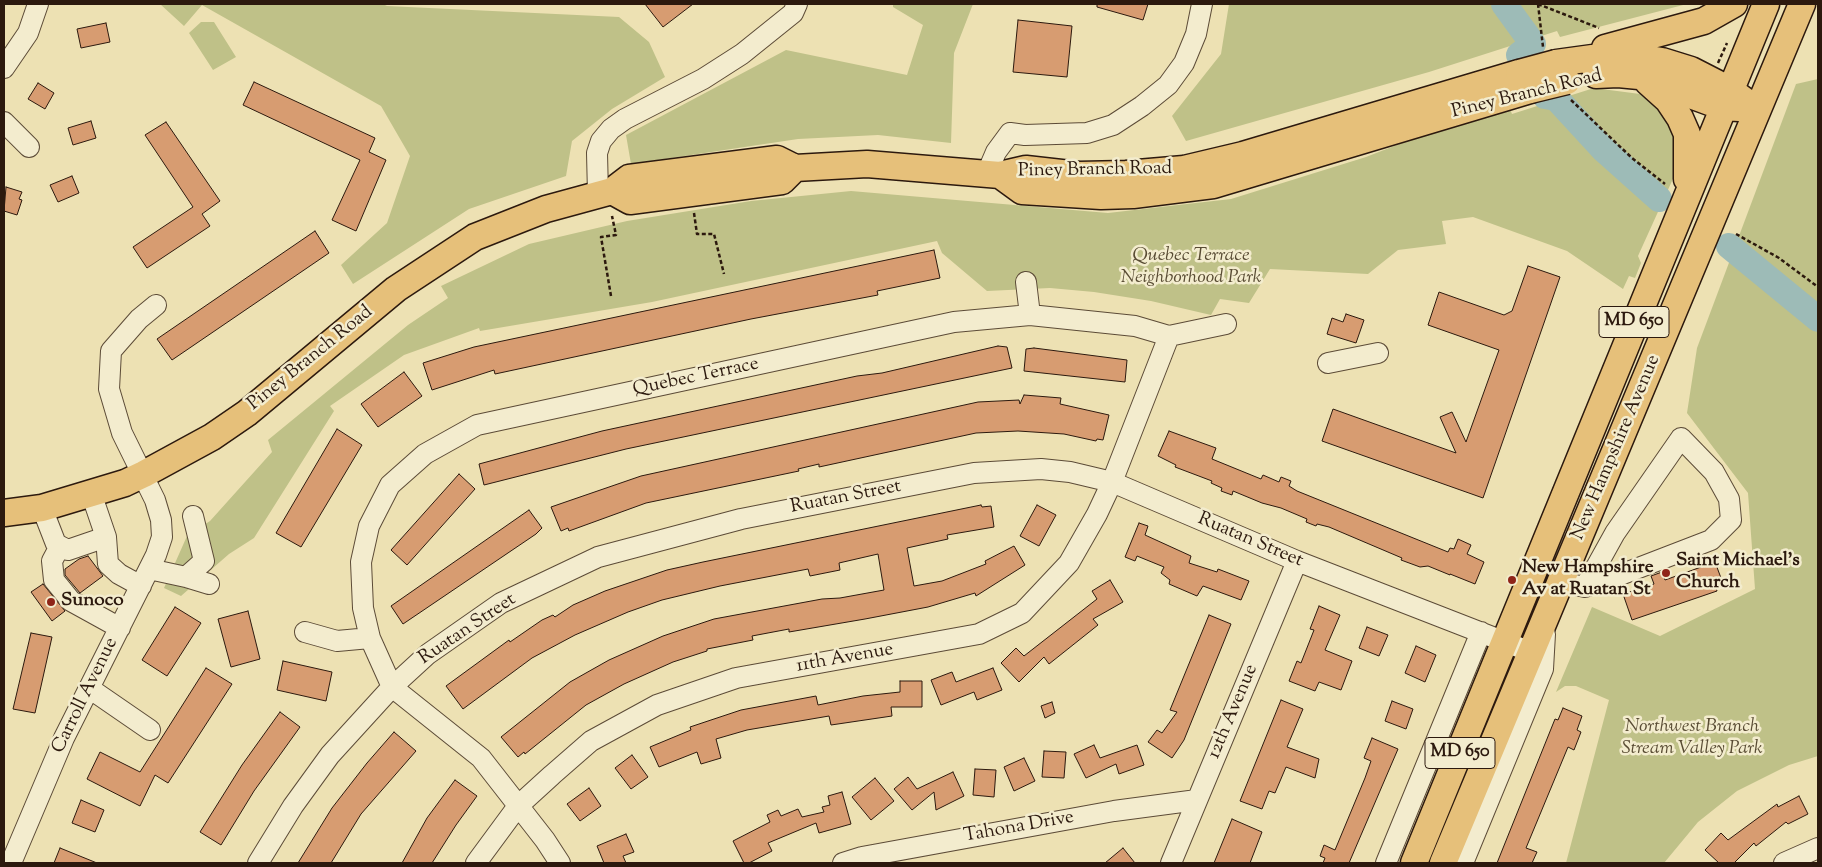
<!DOCTYPE html>
<html>
<head>
<meta charset="utf-8">
<style>
	body { margin:0 }
	#map { position:relative; width:1822px; height:867px; overflow:hidden; background:#ede1b3; font-family:"Sorts Mill Goudy",serif }
	canvas { display:block }
	.frame { position:absolute; inset:0; border:5px solid #2c190e; pointer-events:none }
</style>
</head>
<body>
<div id="map">
<canvas width="1822" height="867"></canvas>
<div class="frame"></div>
</div>
<script>
const ctx = document.querySelector('canvas').getContext('2d');
ctx.lineJoin = 'round';
function fill(path, color) {
  ctx.fillStyle = color;
  ctx.fill(path, 'evenodd');
}
function shape(rows) {
  const path = new Path2D();
  for (const r of rows) {
    path.moveTo(r[0], r[1]);
    for (let i = 2; i < r.length; i += 2) path.lineTo(r[i], r[i + 1]);
  }
  return path;
}
function strokePath(path, color, width, dash) {
  ctx.strokeStyle = color;
  ctx.lineWidth = width;
  ctx.lineCap = dash ? 'butt' : 'round';
  ctx.setLineDash(dash || []);
  ctx.stroke(path);
}
function write(font, color, halo, rows, align = 'center') {
  ctx.font = font + ' "Sorts Mill Goudy",serif';
  ctx.lineWidth = 5;
  ctx.setLineDash([]);
  ctx.textBaseline = 'middle';
  ctx.strokeStyle = halo;
  ctx.fillStyle = color;
  for (const [text, x, y, turn = 0] of rows) {
    ctx.save();
    ctx.translate(x, y);
    ctx.rotate((+turn || 0) * Math.PI / 180);
    ctx.textAlign = isNaN(turn) ? turn : align;
    if (halo) ctx.strokeText(text, 0, 0);
    ctx.fillText(text, 0, 0);
    ctx.restore();
  }
}
fill(shape([
	[160,4,383,4,387,6,619,17,649,42,665,77,612,109,572,141,566,176,469,209,353,284,341,265,387,223,410,156,381,106,202,5,184,26],
	[893,4,973,4,954,53,951,143,878,135,798,139,631,164,626,135,786,50,907,75,923,25,893,7],
	[1229,4,1687,4,1560,37,1557,31,1429,72,1186,141,1172,116,1221,54],
	[201,22,214,22,236,57,213,70,189,33],
	[1818,79,1818,756,1789,765,1737,791,1698,822,1664,863,1566,863,1609,700,1576,686,1565,686,1556,692,1592,607,1660,636,1755,589,1748,493,1687,413,1697,348,1796,84],
	[1594,88,1640,94,1669,118,1681,161,1638,256,1641,263,1635,278,1629,276,1623,289,1567,251,1473,217,1442,221,1446,244,1398,250,1368,274,1270,269,1249,303,1220,299,1211,315,1151,301,1094,292,1050,288,987,291,942,253,937,241,652,302,480,331,479,328,404,355,330,406,334,411,254,538,229,554,181,596,164,588,187,536,210,521,272,452,268,440,408,325,448,298,441,286,529,244,627,221,751,201,851,191,1108,213,1231,199,1366,157,1425,134,1510,109,1512,114]
]), '#bfc188');
strokePath(shape([
	[1504,4,1533,44,1519,55,1531,78,1545,96,1556,98,1603,149,1659,199],
	[1729,246,1818,319]
]), '#9dbbb7', 26);
const building = shape([
	[645,4,693,4,663,27,645,4],
	[1097,4,1148,4,1143,20,1097,7,1097,4],
	[1018,20,1072,26,1067,77,1013,72,1018,20],
	[106,23,110,42,81,48,77,29,106,23],
	[254,82,375,138,369,152,386,160,356,231,332,220,360,160,243,105,254,82],
	[38,83,54,93,45,109,28,99,38,83],
	[91,121,96,138,73,145,68,128,91,121],
	[166,122,220,201,202,214,210,226,147,268,133,247,193,207,145,135,166,122],
	[72,176,79,193,58,202,50,185,72,176],
	[6,187,22,192,19,199,22,200,17,215,4,211,6,187],
	[315,231,329,253,172,360,157,339,315,231],
	[934,250,940,278,877,291,878,295,751,319,495,374,494,370,432,390,423,363,474,347,934,250],
	[1528,266,1560,277,1483,498,1322,441,1333,409,1456,453,1440,417,1452,412,1466,442,1499,350,1428,325,1439,292,1504,315,1512,311,1528,266],
	[1346,314,1364,320,1356,343,1327,334,1332,318,1343,322,1346,314],
	[998,346,1007,347,1012,368,626,449,484,485,479,464,602,431,857,376,882,373,998,346],
	[1034,348,1127,360,1125,382,1024,371,1026,349,1034,348],
	[404,372,422,396,378,427,361,404,404,372],
	[1024,395,1061,398,1060,404,1109,415,1103,440,1097,439,1096,441,1064,434,1018,431,976,433,819,467,819,464,798,469,799,471,646,503,569,531,568,528,561,531,551,507,641,476,978,402,1019,400,1020,404,1024,395],
	[337,429,362,445,301,547,276,533,337,429],
	[1169,431,1216,448,1212,459,1261,479,1263,475,1279,482,1281,477,1291,481,1289,486,1297,491,1448,552,1450,548,1454,549,1458,539,1471,545,1467,554,1484,562,1475,584,1450,574,1450,575,1428,566,1420,567,1401,560,1402,558,1329,527,1317,524,1316,526,1306,522,1307,519,1281,508,1262,503,1233,491,1232,495,1221,491,1222,488,1211,483,1212,481,1175,467,1176,465,1158,456,1169,431],
	[459,474,475,489,407,565,391,550,459,474],
	[981,505,982,507,991,506,994,527,947,535,948,539,907,548,914,586,942,581,986,564,985,561,1014,546,1025,565,976,596,975,593,928,607,865,619,789,632,789,629,752,636,753,640,707,649,707,651,673,662,624,684,586,705,525,754,524,752,518,757,501,737,570,682,609,660,663,636,714,619,822,599,840,598,884,590,878,554,839,563,840,570,810,576,808,569,720,586,662,600,628,612,575,635,532,658,463,709,446,686,509,640,510,642,542,620,553,615,555,617,573,605,605,591,667,570,703,562,981,505],
	[1037,505,1056,515,1039,546,1020,536,1037,505],
	[529,510,542,528,536,534,403,624,391,606,529,510],
	[1139,523,1148,526,1145,535,1191,556,1189,563,1217,572,1218,569,1249,581,1241,600,1203,586,1197,596,1169,584,1170,580,1161,573,1164,567,1137,556,1135,561,1125,557,1139,523],
	[88,556,103,576,80,593,65,575,65,569,79,559,88,556],
	[1715,562,1721,578,1714,581,1717,591,1632,620,1623,594,1654,584,1651,576,1662,572,1665,580,1715,562],
	[1110,580,1123,602,1093,619,1098,625,1049,664,1044,657,1019,682,1001,663,1016,648,1024,656,1097,599,1092,591,1110,580],
	[43,584,65,611,52,621,31,592,43,584],
	[1319,606,1340,615,1325,650,1352,661,1341,690,1319,682,1315,691,1289,681,1297,661,1301,663,1314,630,1310,629,1319,606],
	[175,607,201,623,167,676,142,660,175,607],
	[248,611,260,659,231,667,218,619,248,611],
	[1209,615,1231,624,1184,740,1172,758,1148,742,1157,730,1162,733,1177,712,1170,710,1209,615],
	[1367,627,1388,635,1379,656,1359,648,1367,627],
	[31,633,52,637,35,713,13,709,31,633],
	[1416,646,1436,655,1425,682,1405,673,1416,646],
	[283,661,332,672,326,701,277,690,283,661],
	[206,668,232,684,168,783,155,775,140,806,87,779,100,752,140,772,206,668],
	[993,668,1002,690,977,700,974,692,941,705,931,680,952,672,956,682,993,668],
	[900,681,922,681,922,707,891,707,892,716,831,725,829,716,747,730,716,739,721,758,701,764,697,752,659,767,650,747,691,730,690,727,741,710,816,696,818,705,863,696,900,692,900,681],
	[1281,700,1303,709,1287,747,1319,759,1315,778,1286,767,1275,793,1269,791,1262,809,1240,801,1281,700],
	[1392,701,1413,709,1406,729,1385,721,1392,701],
	[1052,702,1055,713,1045,718,1041,706,1052,702],
	[1563,708,1582,716,1577,730,1581,732,1574,750,1568,747,1526,848,1537,852,1532,863,1497,863,1555,719,1558,720,1563,708],
	[280,712,300,727,254,791,221,845,200,832,242,765,280,712],
	[394,732,416,751,361,814,331,863,298,863,332,808,367,763,394,732],
	[1372,738,1398,749,1349,863,1323,863,1325,858,1320,856,1324,845,1335,850,1365,778,1371,761,1364,758,1372,738],
	[1094,745,1100,758,1137,745,1144,765,1119,774,1116,764,1086,778,1074,754,1094,745],
	[1044,751,1066,752,1064,778,1042,777,1044,751],
	[632,755,648,777,631,789,615,768,632,755],
	[1024,758,1035,781,1014,791,1004,767,1024,758],
	[975,769,996,770,994,797,973,795,975,769],
	[953,772,964,796,936,810,934,792,912,810,894,789,908,777,917,789,953,772],
	[875,778,894,801,871,820,852,797,875,778],
	[455,780,477,796,456,825,432,863,402,863,427,818,455,780],
	[589,788,601,806,580,821,567,804,589,788],
	[842,792,851,824,819,833,816,823,768,843,772,851,749,863,744,863,733,841,770,822,767,815,778,810,781,816,798,809,802,817,824,812,822,807,830,805,828,796,842,792],
	[1799,796,1808,814,1788,824,1786,822,1756,846,1754,843,1734,863,1719,863,1705,850,1721,833,1728,840,1777,804,1778,807,1799,796],
	[81,800,104,810,95,832,72,823,81,800],
	[1232,819,1262,832,1250,863,1214,863,1232,819],
	[626,834,634,852,623,856,626,863,604,863,597,846,626,834],
	[60,848,97,863,54,863,60,848],
	[1123,848,1135,863,1105,863,1123,848]
]);
fill(building, '#d79c71');
strokePath(building, '#2c190e', 1);
const minor = shape([
	[4,68,28,33,38,4],
	[4,122,29,147],
	[987,173,996,152,1010,133,1025,135,1087,133,1113,125,1142,106,1168,85,1184,63,1196,34,1202,4],
	[598,194,597,153,601,141,611,129,625,119,703,79,742,54,793,13,797,4],
	[1026,282,1030,315],
	[1328,363,1378,353],
	[42,508,56,544,68,550,106,537,91,493],
	[106,537,108,564,119,574,141,586],
	[60,546,52,561,54,580,71,601,120,628],
	[149,569,186,577,204,561,193,516],
	[186,577,209,584],
	[1561,582,1585,587,1602,582,1711,540,1731,520,1729,499,1714,472,1681,438,1615,533,1585,587],
	[305,632,337,641,370,638],
	[89,688,150,730],
	[11,863,64,738,156,555,162,537,161,520,155,500,122,433,109,389,111,351,139,319,156,305],
	[258,863,293,806,330,755,392,687,428,654,501,603,598,557,741,519,974,473,1041,469,1070,472,1112,482,1297,561,1531,652],
	[476,863,518,806,552,775,591,741,657,705,736,678,979,634,1022,613,1069,563,1097,514,1112,482,1169,336],
	[560,863,545,840,481,758,392,687,370,638,363,608,361,562,369,526,390,485,425,454,477,425,954,322,1030,315,1135,326,1169,336,1226,324],
	[843,863,862,857,1114,811,1197,800],
	[1171,863,1297,561],
	[1386,863,1481,632],
	[1463,863,1543,669,1545,634],
	[1784,863,1818,848]
]);
const major = shape([
	[1605,48,1704,21,1734,4],
	[1556,63,1607,56,1637,57,1662,61,1691,70,1730,90,1745,101],
	[1596,75,1618,74,1639,76,1723,107,1739,108],
	[1648,82,1668,100,1680,118,1687,134,1687,179],
	[1000,175,1022,191,1101,196,1133,195,1213,185,1530,90],
	[612,191,630,201,782,181,795,168],
	[4,513,42,508,125,483,144,474,212,437,247,413,396,289,475,237,546,209,612,191,629,178,777,159,795,168,867,164,1000,175,1026,169,1079,175,1126,174,1184,169,1243,155,1519,73],
	[1414,863,1766,4],
	[1443,863,1802,4]
]);
strokePath(minor, '#5c4b37', 22);
strokePath(major, '#2c190e', 29);
strokePath(shape([
	[1538,4,1543,47],
	[1538,4,1599,28],
	[1718,63,1727,43],
	[1571,100,1632,158,1665,184],
	[694,213,697,234,714,234,724,274],
	[1736,234,1779,258,1818,287],
	[611,296,601,237,616,235,612,216]
]), '#2c190e', 2.5, [4, 2.5]);
strokePath(minor, '#f3ecce', 20);
strokePath(major, '#e6c07a', 26);
const majorBridge = shape([
	[1519,73,1556,63],
	[1530,90,1567,81]
]);
strokePath(majorBridge, '#2c190e', 29, []);
strokePath(majorBridge, '#e6c07a', 26);
for (const [x, y, r, color] of [
	[1666,573,5,"#8f2418"],
	[1512,580,5,"#8f2418"],
	[51,602,5,"#8f2418"]
]) {
  const dot = new Path2D();
  dot.arc(x, y, r, 0, 2 * Math.PI);
  ctx.fillStyle = color;
  ctx.fill(dot);
  strokePath(dot, '#f3ecce', 2);
}
for (const [x, y, w] of [
	[1634,322,70],
	[1460,753,70]
]) {
  const box = new Path2D();
  box.roundRect(x - w / 2, y - 15.5, w, 31, 4);
  ctx.fillStyle = '#f3ecce';
  ctx.fill(box);
  strokePath(box, '#2c190e', 1);
}
write('bold 18px', '#2c190e', null, [
	["MD 650",1634,322],
	["MD 650",1460,753]
]);
write('19px', '#2c190e', '#f3ecce', [
	["Piney Branch Road",1527,95,-14],
	["Piney Branch Road",1095,171,-1],
	["Piney Branch Road",311,359,-39],
	["Quebec Terrace",696,378,-12],
	["New Hampshire Avenue",1617,448,-67],
	["Ruatan Street",846,498,-11],
	["Ruatan Street",1250,541,23],
	["Ruatan Street",468,630,-34],
	["11th Avenue",845,659,-10],
	["Carroll Avenue",86,696,-64],
	["12th Avenue",1234,712,-67],
	["Tahona Drive",1019,828,-10]
]);
write('italic 19px', '#584b33', '#f3ecce', [
	["Quebec Terrace",1191,257],
	["Neighborhood Park",1191,279],
	["Northwest Branch",1692,728],
	["Stream Valley Park",1692,750]
]);
write('bold 19px', '#2c190e', '#f3ecce', [
	["Saint Michael's",1676,562],
	["Church",1676,584],
	["New Hampshire",1522,569],
	["Av at Ruatan St",1522,591],
	["Sunoco",61,602]
], 'left');
</script>
</body>
</html>
